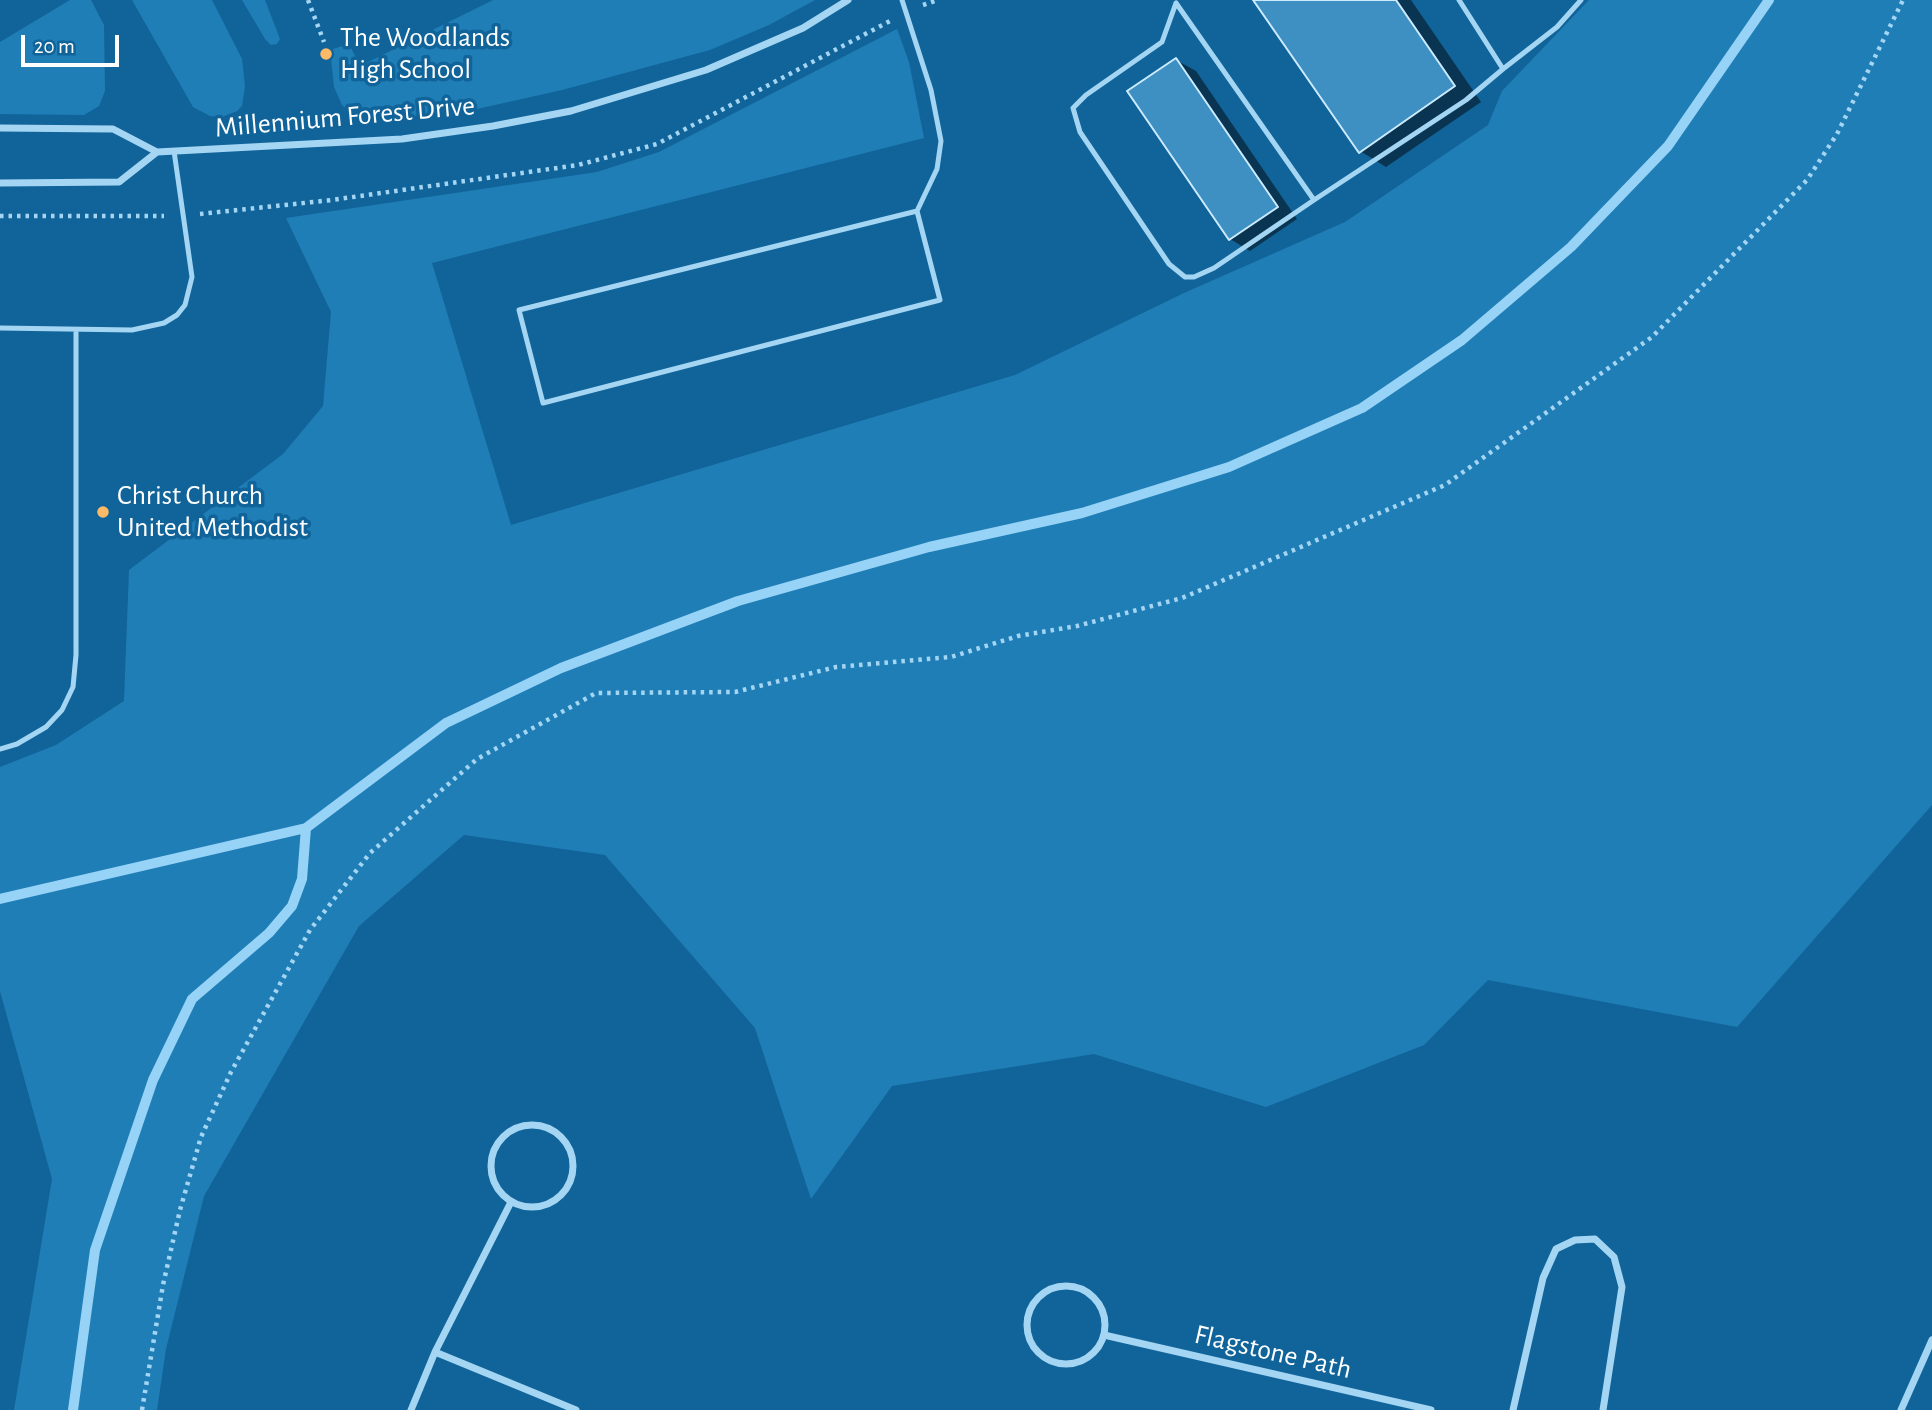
<!DOCTYPE html>
<html>
<head>
<meta charset="utf-8">
<style>
	body { margin:0 }
	#map { position:relative; width:1932px; height:1410px; overflow:hidden; background:#11649a; font-family:"Alegreya Sans",sans-serif }
	canvas { display:block }
	.scale { position:absolute; left:21px; top:35px; width:98px; height:32px; box-sizing:border-box; border:4px solid #fff; border-top:0; padding-left:9px; font-size:21px; line-height:24px; white-space:nowrap; color:#fff; -webkit-text-stroke:5px #11649a; paint-order:stroke }
</style>
</head>
<body>
<div id="map">
<canvas width="1932" height="1410"></canvas>
<div class="scale">20 m</div>
</div>
<script>
const ctx = document.querySelector('canvas').getContext('2d');
ctx.lineJoin = 'round';
function fill(path, color) {
  ctx.fillStyle = color;
  ctx.fill(path, 'evenodd');
}
function shape(rows) {
  const path = new Path2D();
  for (const r of rows) {
    if (r.length === 3) {
      path.moveTo(r[0] + r[2], r[1]);
      path.arc(r[0], r[1], r[2], 0, 2 * Math.PI);
      continue;
    }
    path.moveTo(r[0], r[1]);
    for (let i = 2; i < r.length; i += 2) path.lineTo(r[i], r[i + 1]);
  }
  return path;
}
function strokePath(path, color, width, dash) {
  ctx.strokeStyle = color;
  ctx.lineWidth = width;
  ctx.lineCap = dash ? 'butt' : 'round';
  ctx.setLineDash(dash || []);
  ctx.stroke(path);
}
function write(font, color, halo, rows, align = 'center') {
  ctx.font = font + ' "Alegreya Sans",sans-serif';
  ctx.lineWidth = 7;
  ctx.setLineDash([]);
  ctx.textBaseline = 'middle';
  ctx.strokeStyle = halo;
  ctx.fillStyle = color;
  for (const [text, x, y, turn = 0] of rows) {
    ctx.save();
    ctx.translate(x, y);
    ctx.rotate((+turn || 0) * Math.PI / 180);
    ctx.textAlign = isNaN(turn) ? turn : align;
    if (halo) ctx.strokeText(text, 0, 0);
    ctx.fillText(text, 0, 0);
    ctx.restore();
  }
}
fill(shape([
	[70,0,91,0,104,25,105,91,99,106,84,115,0,114,0,42],
	[132,0,212,0,242,59,245,86,242,106,237,111,222,117,210,116,193,107],
	[242,0,265,0,280,39,277,44,271,45,265,39],
	[493,0,815,0,769,25,710,50,562,90,468,111,385,119,354,115,342,105,334,87,330,50,349,44,360,66],
	[1589,0,1932,0,1932,805,1737,1027,1488,980,1424,1045,1266,1107,1094,1054,892,1086,811,1199,755,1028,605,855,464,835,359,926,204,1196,166,1349,157,1410,14,1410,52,1179,0,991,0,767,56,745,124,701,129,570,283,454,323,406,331,312,286,218,597,172,659,152,897,29,909,62,924,138,432,263,511,525,1015,375,1184,293,1345,222,1488,125,1502,91]
]), '#207eb7');
fill(shape([
	[1255,0,1411,0,1481,102,1386,167,1360,151],
	[1176,60,1196,71,1297,219,1250,251,1230,239]
]), '#0007');
strokePath(shape([
	[0,899,306,828],
	[73,1410,95,1250,153,1080,192,999,269,933,292,906,302,879,306,828,446,723,561,668,738,601,929,547,1082,513,1229,467,1362,408,1462,340,1571,247,1668,146,1769,0]
]), '#96d3f7', 10);
const building = shape([
	[1253,0,1396,0,1455,86,1359,153,1253,0],
	[1176,58,1278,207,1229,240,1127,91,1176,58]
]);
fill(building, '#3e90c3');
strokePath(building, '#cdebfe', 2);
strokePath(shape([
	[308,0,324,42],
	[923,5,938,0],
	[200,214,332,200,578,165,657,144,890,21],
	[0,216,164,216],
	[142,1410,163,1285,180,1210,201,1137,231,1072,310,930,370,853,477,759,596,693,735,692,836,667,951,657,1018,636,1077,626,1182,598,1445,485,1652,337,1807,180,1837,134,1903,0]
]), '#a4d6f4', 4.5, [3.5, 5]);
strokePath(shape([
	[902,0,931,90,941,141,937,169,917,211,940,300,543,403,519,310,917,211],
	[1459,0,1503,69,1557,27,1581,0],
	[1176,3,1314,200,1214,268,1194,277,1185,277,1169,264,1080,132,1073,108,1086,95,1162,42,1176,3],
	[1314,200,1466,100,1503,69],
	[0,328,132,330,164,323,177,315,185,305,192,277,174,151],
	[0,749,17,744,46,727,62,710,73,687,76,655,76,331]
]), '#a4d6f4', 5);
strokePath(shape([
	[0,128,113,129,157,152,402,139,493,126,571,111,706,70,803,28,848,0],
	[0,183,119,182,157,152],
	[532,1166,41],
	[1066,1325,39],
	[1104,1335,1431,1410],
	[435,1352,576,1410],
	[411,1410,435,1352,511,1202],
	[1513,1410,1543,1278,1556,1249,1575,1240,1595,1239,1614,1257,1622,1287,1603,1410],
	[1901,1410,1932,1340]
]), '#a4d6f4', 7);
for (const [x, y, r, color] of [
	[326,54,7,"#ffba67"],
	[103,512,7,"#ffba67"]
]) {
  const dot = new Path2D();
  dot.arc(x, y, r, 0, 2 * Math.PI);
  ctx.fillStyle = color;
  ctx.fill(dot);
  strokePath(dot, '#11649a', 2.5);
}
write('28px', '#fff', '#11649a', [
	["The Woodlands",340,38],
	["High School",340,70],
	["Christ Church",117,496],
	["United Methodist",117,528]
], 'left');
write('28px', '#fff', '#11649a', [
	["Millennium Forest Drive",345,117,-5],
	["Flagstone Path",1273,1352,13]
]);
</script>
</body>
</html>
